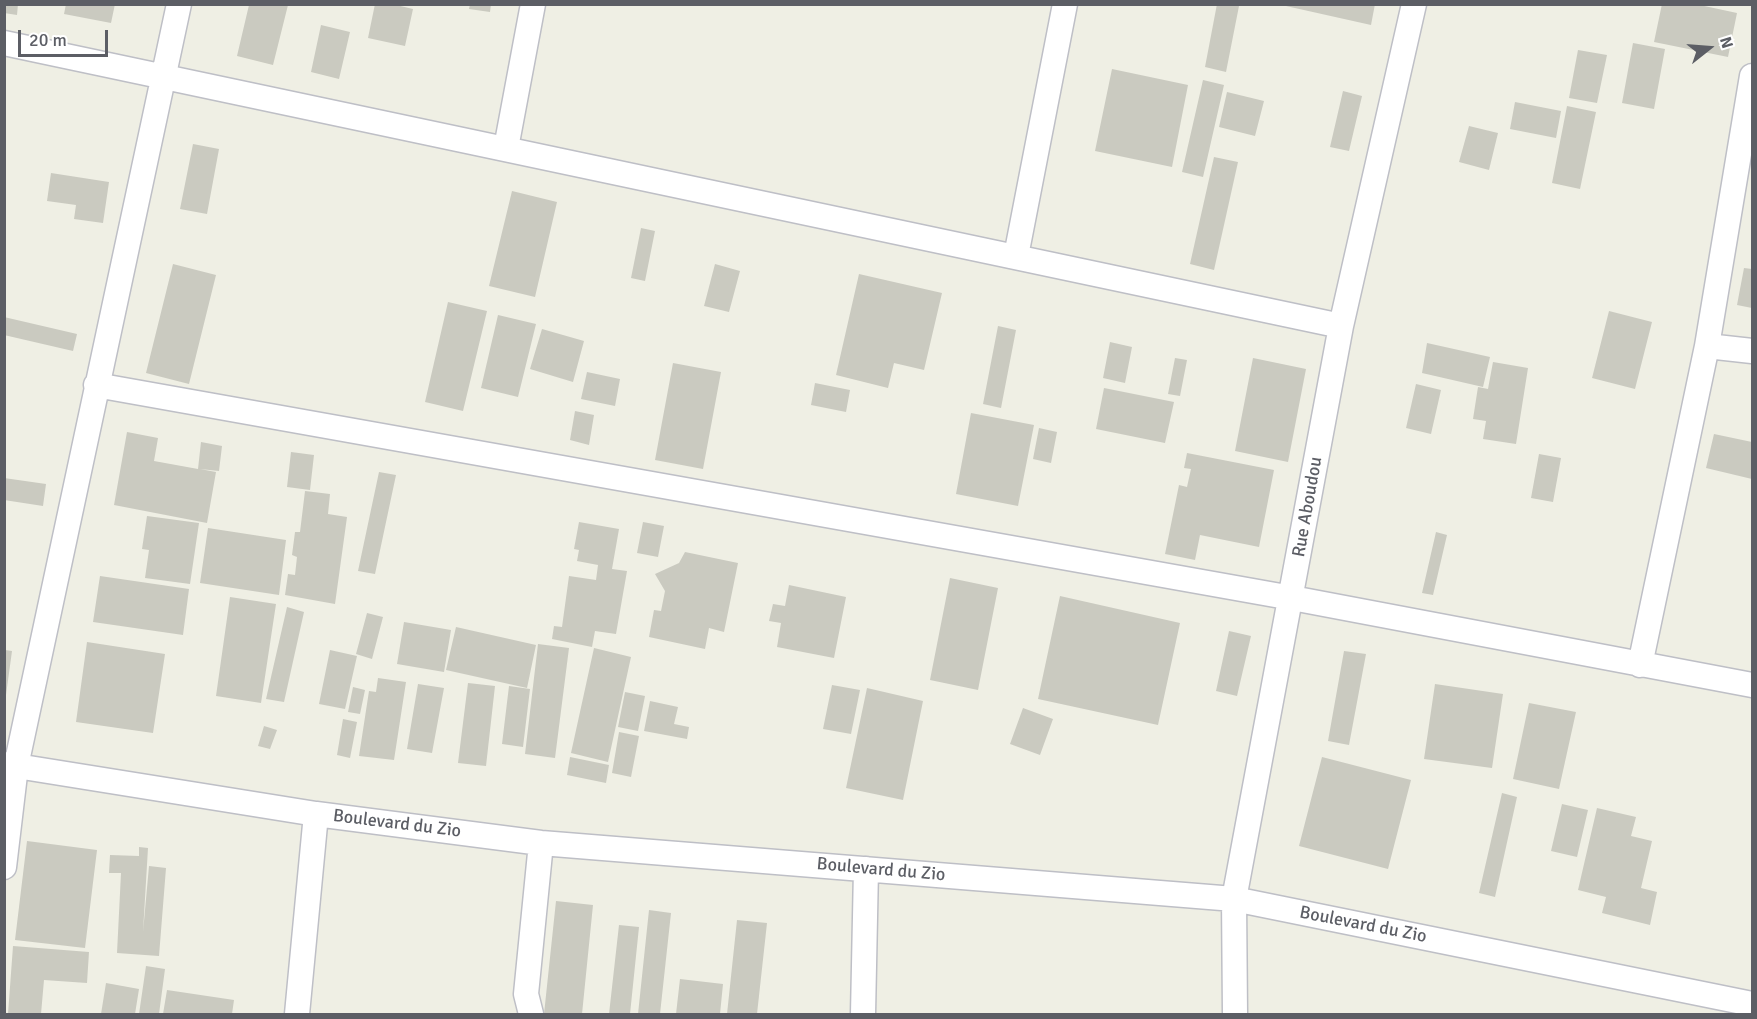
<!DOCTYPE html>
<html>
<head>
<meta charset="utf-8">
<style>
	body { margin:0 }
	#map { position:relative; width:1757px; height:1019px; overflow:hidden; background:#efefe4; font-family:Signika,sans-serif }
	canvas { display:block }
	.frame { position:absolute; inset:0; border:6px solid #5c5e65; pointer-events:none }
	.north { position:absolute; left:1679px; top:18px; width:60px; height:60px; -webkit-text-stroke:4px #fff; paint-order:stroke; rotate:73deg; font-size:16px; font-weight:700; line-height:24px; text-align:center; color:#5c5e65 }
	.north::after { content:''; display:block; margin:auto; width:21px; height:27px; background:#5c5e65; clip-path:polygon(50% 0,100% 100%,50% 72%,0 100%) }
	.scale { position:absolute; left:18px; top:30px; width:90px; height:27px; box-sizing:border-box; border:3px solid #5c5e65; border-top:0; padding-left:8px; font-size:18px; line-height:21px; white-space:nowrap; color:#5c5e65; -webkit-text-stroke:4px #fff; paint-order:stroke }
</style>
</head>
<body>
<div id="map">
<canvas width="1757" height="1019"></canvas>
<div class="frame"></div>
<div class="north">N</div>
<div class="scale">20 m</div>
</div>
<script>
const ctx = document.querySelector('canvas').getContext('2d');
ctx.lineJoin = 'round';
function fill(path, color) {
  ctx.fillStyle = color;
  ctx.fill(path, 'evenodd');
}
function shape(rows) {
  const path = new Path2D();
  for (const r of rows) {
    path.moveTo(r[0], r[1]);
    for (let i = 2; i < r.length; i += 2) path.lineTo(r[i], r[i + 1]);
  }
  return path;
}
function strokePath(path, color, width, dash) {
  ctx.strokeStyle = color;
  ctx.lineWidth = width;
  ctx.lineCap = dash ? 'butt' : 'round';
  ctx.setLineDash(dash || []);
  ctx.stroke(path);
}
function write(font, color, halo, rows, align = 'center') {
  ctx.font = font + ' Signika,sans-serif';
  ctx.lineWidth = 4.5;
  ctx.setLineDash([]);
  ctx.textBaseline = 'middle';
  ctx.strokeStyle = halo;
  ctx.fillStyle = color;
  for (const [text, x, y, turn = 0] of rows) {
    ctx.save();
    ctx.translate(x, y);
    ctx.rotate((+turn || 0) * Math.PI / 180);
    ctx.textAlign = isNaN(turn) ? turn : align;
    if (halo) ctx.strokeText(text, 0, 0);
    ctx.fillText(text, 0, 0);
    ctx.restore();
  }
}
fill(shape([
	[4,4,18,4,17,15,4,13],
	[66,4,115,4,111,23,64,14],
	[375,4,392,4,413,9,405,46,368,38],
	[470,4,491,4,490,12,469,9],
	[1217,4,1239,6,1226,72,1205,67],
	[1277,4,1375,4,1371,25],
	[1662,4,1695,4,1737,13,1728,57,1654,42],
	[249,5,288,5,273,65,237,56],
	[321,25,350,32,339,79,311,72],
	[1633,43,1665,49,1654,109,1622,103],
	[1578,50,1607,55,1597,103,1569,98],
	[1112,69,1188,85,1172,167,1095,151],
	[1203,80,1224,85,1203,177,1182,172],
	[1343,91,1362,96,1349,151,1330,147],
	[1227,92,1264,101,1255,136,1219,127],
	[1515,102,1561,111,1556,138,1510,129],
	[1567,106,1596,112,1580,189,1552,183],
	[1469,126,1498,133,1489,170,1459,162],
	[193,144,219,149,207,214,180,209],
	[1214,157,1238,162,1214,270,1190,264],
	[51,173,109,182,103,223,74,219,76,205,47,201],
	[512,191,557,202,535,297,489,286],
	[641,228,655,231,645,281,631,278],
	[173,264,216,275,189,384,146,373],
	[715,264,740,271,729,312,704,306],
	[1744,268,1752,269,1752,308,1737,305],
	[859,274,942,293,924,370,894,363,888,388,836,375],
	[448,302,487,311,463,411,425,402],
	[1609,311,1652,322,1635,389,1592,378],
	[498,315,536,324,518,397,481,388],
	[4,317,77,334,73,351,4,335],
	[998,326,1016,330,1001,408,983,404],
	[542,329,584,341,573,382,530,369],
	[1110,342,1132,347,1125,383,1103,378],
	[1427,343,1490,357,1483,387,1422,373],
	[1175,358,1187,360,1180,396,1168,394],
	[1253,358,1306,369,1288,462,1235,451],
	[1493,362,1528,368,1516,444,1483,439,1486,421,1473,419,1478,387,1488,389],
	[673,363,721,372,703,469,655,460],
	[587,372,620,379,615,406,581,399],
	[815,383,850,390,846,412,811,405],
	[1416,384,1441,390,1431,434,1406,428],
	[1104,388,1174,402,1165,443,1096,429],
	[575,411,594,415,589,445,570,440],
	[971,413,1034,425,1018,506,956,494],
	[1039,428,1057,432,1051,463,1033,459],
	[127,432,158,438,154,461,198,469,201,442,222,446,219,471,200,469,216,472,207,523,114,505],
	[1714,434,1752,442,1752,479,1706,468],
	[291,452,314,455,310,490,287,487],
	[1187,453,1274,470,1259,547,1200,535,1195,560,1165,554,1179,485,1187,487,1191,469,1184,468],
	[1539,454,1561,458,1553,502,1531,498],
	[379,472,396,475,375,574,358,571],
	[4,478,46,484,43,506,4,500],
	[305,491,330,494,328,514,347,517,335,604,285,595,288,574,295,575,297,557,292,555,295,532,300,532],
	[147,516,199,523,190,584,145,578,149,550,142,549],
	[579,522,619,529,612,569,627,571,616,634,595,631,592,647,552,639,554,626,562,627,569,576,596,580,598,565,577,561,579,550,574,549],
	[643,522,664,526,658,557,637,553],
	[208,528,286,540,279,595,200,583],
	[1436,532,1447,535,1433,595,1422,593],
	[685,552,738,563,724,632,709,628,705,649,649,637,654,610,661,611,665,591,655,574,679,563],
	[100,576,189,589,183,635,93,622],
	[950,578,998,588,978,690,930,680],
	[789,585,846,597,834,658,777,647,781,623,769,621,773,604,785,606],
	[1060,596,1180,623,1158,725,1038,699],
	[230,597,276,604,261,703,216,696],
	[287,607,304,612,284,702,266,699],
	[367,613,383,617,372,659,356,654],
	[404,622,451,630,444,672,397,664],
	[456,627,536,645,527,688,446,670],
	[1229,631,1251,636,1237,696,1216,691],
	[87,642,165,654,153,733,76,722],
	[538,644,569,648,555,758,525,754],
	[594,648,631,657,608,762,571,753],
	[5,650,12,651,6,695,5,695],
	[330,650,357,656,345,709,319,704],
	[1344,651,1366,654,1349,745,1328,741],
	[378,678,406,682,394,760,359,756,369,691,376,692],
	[468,683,495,686,486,766,458,763],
	[418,684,444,688,432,753,407,749],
	[1435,684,1503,694,1492,768,1424,759],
	[832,685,860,690,851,734,823,729],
	[509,686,530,689,523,747,502,744],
	[353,687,365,690,360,714,348,712],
	[867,688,923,701,903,800,846,788],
	[625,692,645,696,638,731,618,727],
	[650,701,678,707,674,724,689,727,687,739,644,731],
	[1529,703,1576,712,1559,789,1513,779],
	[1023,708,1053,719,1040,755,1010,744],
	[343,719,357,722,350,758,337,755],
	[264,726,277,730,270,749,258,746],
	[619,732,639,736,631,777,612,773],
	[570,757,609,765,606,783,567,775],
	[1322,757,1411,780,1388,869,1299,846],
	[1502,793,1517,797,1495,897,1479,893],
	[1562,804,1588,810,1577,857,1551,851],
	[1597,808,1636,817,1631,836,1652,841,1641,888,1657,892,1650,925,1602,913,1606,897,1578,890],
	[27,841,97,850,85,948,15,940],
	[139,847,148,848,143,932,149,866,166,868,159,956,117,953,121,873,109,873,110,855,139,856],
	[556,901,593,905,582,1014,544,1014],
	[649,910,671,913,660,1014,638,1014],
	[737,920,767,923,757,1014,727,1014],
	[619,925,639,927,630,1014,609,1014],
	[13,946,89,952,87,983,44,980,41,1014,8,1014],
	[146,966,165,969,159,1014,139,1014],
	[680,979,723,984,720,1014,676,1014],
	[106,983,139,989,135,1014,101,1014],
	[167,990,234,1000,232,1014,163,1014]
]), '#cacac0');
const street = shape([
	[4,43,1341,326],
	[506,148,533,4],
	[1016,256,1065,4],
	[1707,346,1752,351],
	[96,385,1292,598,1752,685],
	[1640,665,1707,346,1752,76],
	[4,764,316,814,541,843,1234,899,1752,1004],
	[4,867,16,766,179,4],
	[297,1014,316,814],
	[531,1014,526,994,541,843],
	[863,1014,866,869],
	[1235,1014,1234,899,1341,326,1414,4]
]);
strokePath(street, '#bebfc6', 27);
strokePath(street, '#fff', 24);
write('18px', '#5c5e65', '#fff', [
	["Rue Aboudou",1308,507,-80],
	["Boulevard du Zio",397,824,7],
	["Boulevard du Zio",881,870,5],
	["Boulevard du Zio",1363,925,11]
]);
</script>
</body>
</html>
